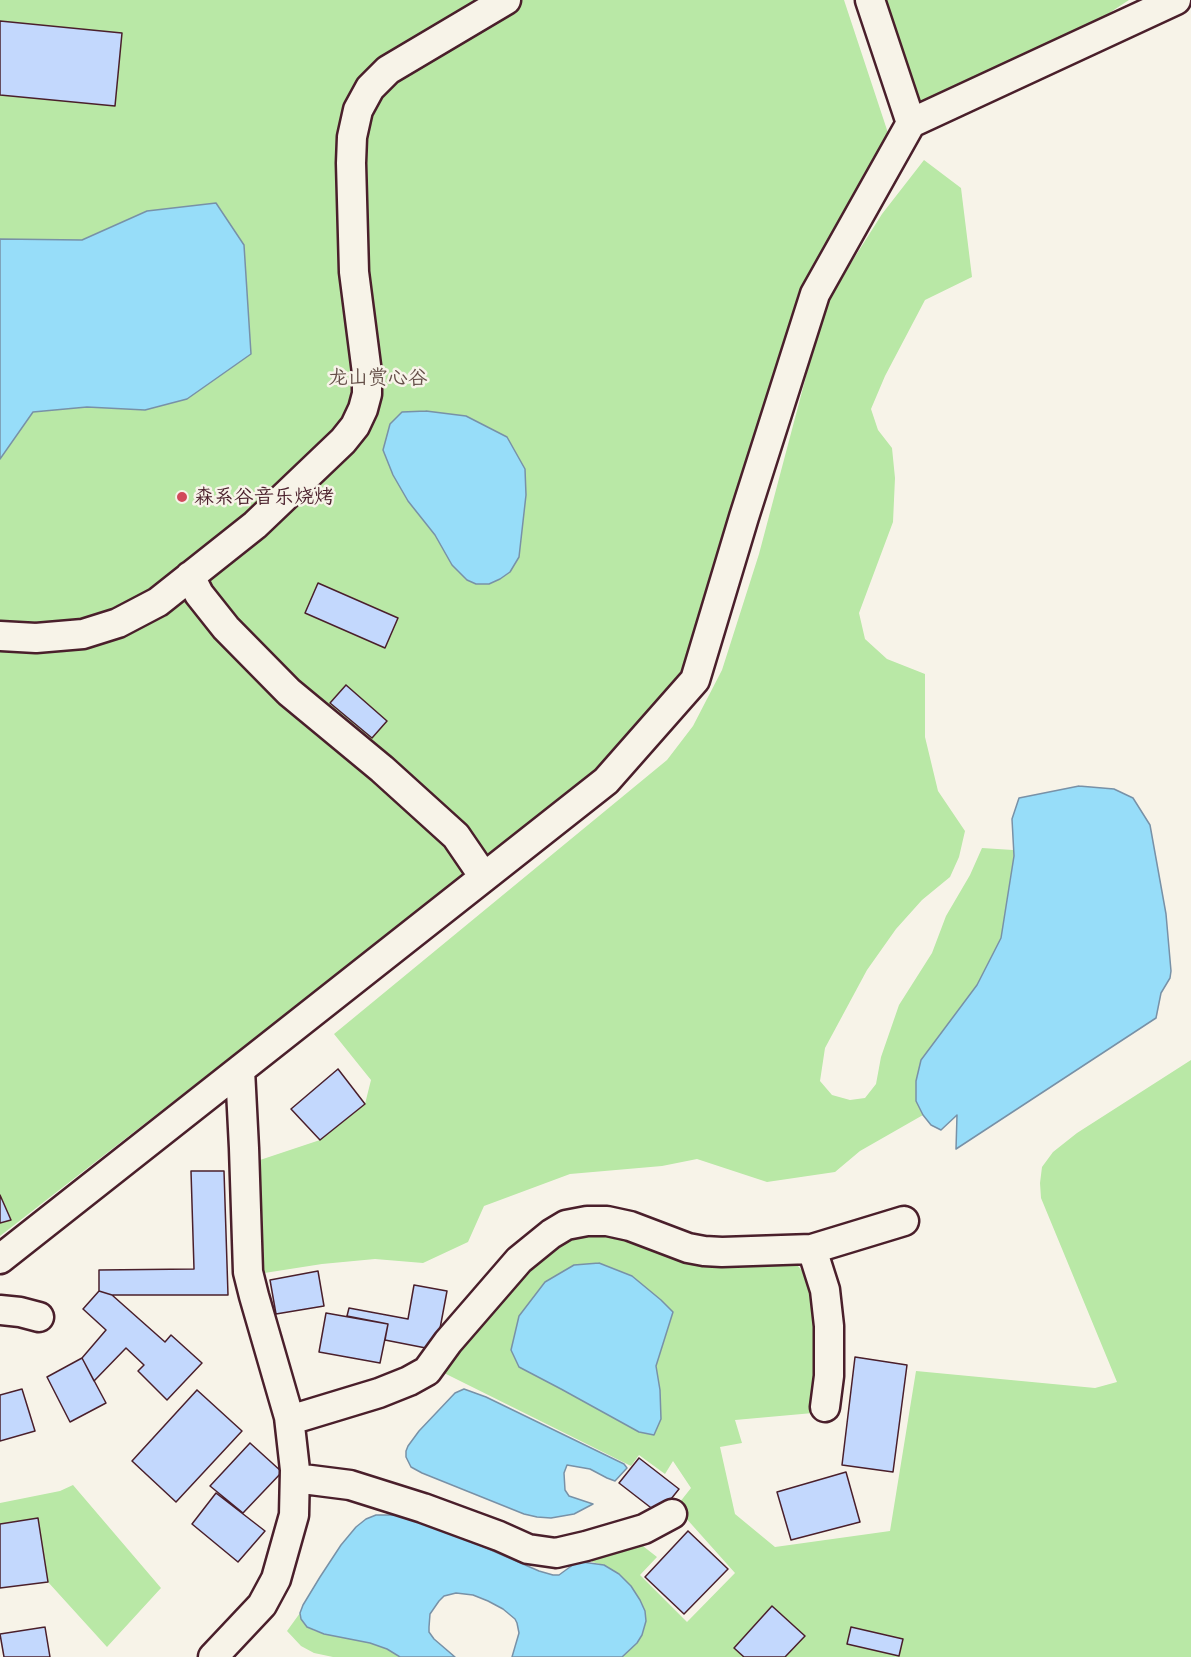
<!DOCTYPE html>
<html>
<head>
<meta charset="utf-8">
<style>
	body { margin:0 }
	canvas { display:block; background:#f7f3e8 }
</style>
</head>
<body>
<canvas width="1191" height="1657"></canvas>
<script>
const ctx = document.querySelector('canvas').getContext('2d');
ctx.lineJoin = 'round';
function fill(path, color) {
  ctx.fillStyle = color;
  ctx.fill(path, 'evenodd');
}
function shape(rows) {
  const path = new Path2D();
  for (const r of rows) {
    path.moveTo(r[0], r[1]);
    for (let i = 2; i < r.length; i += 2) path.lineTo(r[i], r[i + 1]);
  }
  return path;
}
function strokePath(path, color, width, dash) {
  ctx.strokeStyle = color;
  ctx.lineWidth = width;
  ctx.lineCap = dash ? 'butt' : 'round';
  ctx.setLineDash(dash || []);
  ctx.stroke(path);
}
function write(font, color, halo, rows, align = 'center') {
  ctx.font = font + ' "Comic Neue","LXGW WenKai TC",sans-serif';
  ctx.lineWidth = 5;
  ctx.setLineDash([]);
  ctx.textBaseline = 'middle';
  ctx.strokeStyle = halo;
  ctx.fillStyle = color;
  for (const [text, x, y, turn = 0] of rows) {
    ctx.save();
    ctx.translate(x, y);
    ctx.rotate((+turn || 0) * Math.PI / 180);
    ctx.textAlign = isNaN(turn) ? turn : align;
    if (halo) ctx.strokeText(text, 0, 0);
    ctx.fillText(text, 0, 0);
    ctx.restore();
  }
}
fill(shape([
	[0,0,844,0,889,136,799,291,680,679,597,774,407,920,0,1236],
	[883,0,1129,0,1053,50,919,109],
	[924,160,961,188,972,277,925,300,885,376,871,409,878,430,892,448,895,478,893,522,859,613,865,639,887,659,925,674,925,737,938,791,965,831,959,857,950,877,922,900,896,929,867,970,825,1048,820,1081,832,1095,850,1100,865,1098,876,1084,881,1057,899,1005,932,953,946,916,970,875,982,848,1013,850,1014,856,1001,938,977,985,921,1060,916,1081,916,1101,923,1115,860,1151,835,1172,767,1182,697,1159,662,1166,570,1174,484,1206,468,1242,423,1263,375,1259,322,1264,258,1274,260,1160,320,1140,365,1104,371,1080,334,1034,667,760,693,726,722,670,759,554,808,369,828,303,851,263,882,214],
	[1191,1060,1191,1657,622,1657,637,1643,631,1586,619,1574,604,1565,592,1562,592,1552,634,1539,657,1557,640,1575,687,1622,735,1573,676,1507,691,1488,673,1461,665,1474,639,1455,631,1466,438,1370,523,1265,576,1229,784,1259,797,1265,805,1274,812,1289,819,1328,813,1413,735,1420,742,1443,720,1447,735,1514,775,1547,890,1531,916,1371,1095,1388,1117,1382,1041,1198,1040,1183,1042,1167,1053,1152,1077,1133],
	[73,1485,161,1588,107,1647,48,1582,38,1518,0,1524,0,1503,60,1491],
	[300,1613,301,1619,307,1627,315,1631,324,1634,370,1643,387,1649,400,1657,333,1657,314,1653,301,1646,287,1631]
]), '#b9e8a6');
const water = shape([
	[216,203,244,245,251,354,187,399,145,410,87,407,33,412,0,459,0,239,82,240,147,211,216,203],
	[426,411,466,416,507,437,525,469,526,495,519,557,510,572,500,579,489,584,476,584,467,580,452,565,435,535,408,501,393,475,383,450,390,424,402,412,426,411],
	[1079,786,1114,789,1133,798,1150,825,1166,914,1171,971,1170,978,1161,993,1156,1018,956,1149,957,1115,941,1130,931,1125,923,1115,916,1101,916,1081,921,1060,977,985,1001,938,1014,856,1012,819,1019,798,1079,786],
	[599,1263,632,1276,661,1300,673,1312,656,1366,660,1390,661,1419,654,1435,639,1432,561,1389,519,1367,511,1350,519,1316,545,1282,574,1265,599,1263],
	[464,1389,486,1397,624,1464,627,1468,615,1481,607,1478,590,1469,567,1465,564,1473,565,1490,569,1496,593,1504,574,1514,551,1518,537,1517,524,1514,422,1473,411,1467,406,1457,406,1451,408,1446,419,1431,455,1393,464,1389],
	[376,1515,395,1515,445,1530,539,1571,553,1575,559,1575,574,1564,582,1562,604,1565,619,1574,631,1586,640,1600,645,1611,646,1621,642,1635,637,1643,622,1657,512,1657,519,1633,517,1623,515,1619,503,1609,488,1601,473,1595,456,1593,444,1596,439,1601,430,1614,429,1627,429,1632,434,1639,455,1657,400,1657,387,1649,370,1643,324,1634,307,1627,301,1619,300,1613,303,1605,320,1577,341,1545,356,1527,366,1519,376,1515]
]);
fill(water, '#97ddf9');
strokePath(water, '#7891a7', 1.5);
const building = shape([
	[0,21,122,33,115,106,0,95,0,21],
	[318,583,398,618,385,648,305,613,318,583],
	[346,685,387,721,372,738,330,703,346,685],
	[338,1069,365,1104,320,1140,291,1109,338,1069],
	[191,1171,224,1171,228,1295,112,1295,99,1291,99,1270,194,1269,191,1171],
	[0,1195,11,1220,0,1223,0,1195],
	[318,1271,324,1306,276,1314,270,1280,318,1271],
	[414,1285,447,1291,436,1350,385,1340,388,1324,347,1316,349,1308,408,1319,414,1285],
	[99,1291,112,1295,165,1342,171,1335,202,1363,167,1400,138,1371,144,1365,126,1348,94,1381,82,1358,106,1330,83,1309,99,1291],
	[326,1313,388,1324,380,1363,319,1352,326,1313],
	[855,1357,907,1365,893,1472,842,1465,855,1357],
	[82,1358,106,1403,70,1422,47,1377,82,1358],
	[22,1389,35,1431,0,1441,0,1395,22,1389],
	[197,1390,242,1431,176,1502,132,1461,197,1390],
	[250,1443,282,1472,243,1513,210,1486,250,1443],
	[639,1458,679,1489,659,1514,619,1483,639,1458],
	[846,1472,860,1522,791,1540,777,1492,846,1472],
	[216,1493,265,1531,238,1562,192,1524,216,1493],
	[38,1518,48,1582,0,1588,0,1524,38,1518],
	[688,1531,728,1569,684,1614,645,1577,688,1531],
	[772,1606,805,1636,785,1657,744,1657,734,1648,772,1606],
	[45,1627,50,1657,4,1657,0,1634,45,1627],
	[851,1627,903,1639,899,1656,847,1644,851,1627]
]);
fill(building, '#c3d8fd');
strokePath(building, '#4a1f2b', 1.5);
const street = shape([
	[911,123,1176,0],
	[190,576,199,594,226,628,289,692,382,769,456,836,484,877],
	[0,636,36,638,83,634,118,623,158,602,255,525,343,441,355,426,363,409,367,394,367,373,354,272,351,163,352,137,358,110,370,88,388,70,506,0],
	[812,1249,825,1290,829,1326,829,1376,825,1407],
	[0,1259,606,781,695,680,744,517,815,294,911,123,870,0],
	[0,1310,20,1312,39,1317],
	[290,1420,379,1393,409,1381,427,1371,448,1342,519,1260,551,1234,566,1225,587,1221,607,1221,630,1226,688,1248,704,1251,722,1252,812,1249,904,1221],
	[295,1478,350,1485,423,1508,499,1536,528,1549,556,1553,586,1546,644,1529,672,1514],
	[213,1657,262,1605,276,1579,294,1515,295,1470,289,1417,254,1296,248,1272,244,1148,240,1070]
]);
strokePath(street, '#4a1f2b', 33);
strokePath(street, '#f7f3e8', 28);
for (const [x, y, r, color] of [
	[182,497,6,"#d1495b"]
]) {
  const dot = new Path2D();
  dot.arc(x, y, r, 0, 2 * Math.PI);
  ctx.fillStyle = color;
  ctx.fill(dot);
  strokePath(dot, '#f7f3e8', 2);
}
write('20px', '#66514a', '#f7f3e8', [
	["龙山赏心谷",378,378]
]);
write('20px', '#4a1f2b', '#f7f3e8', [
	["森系谷音乐烧烤",194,497]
], 'left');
</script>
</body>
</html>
